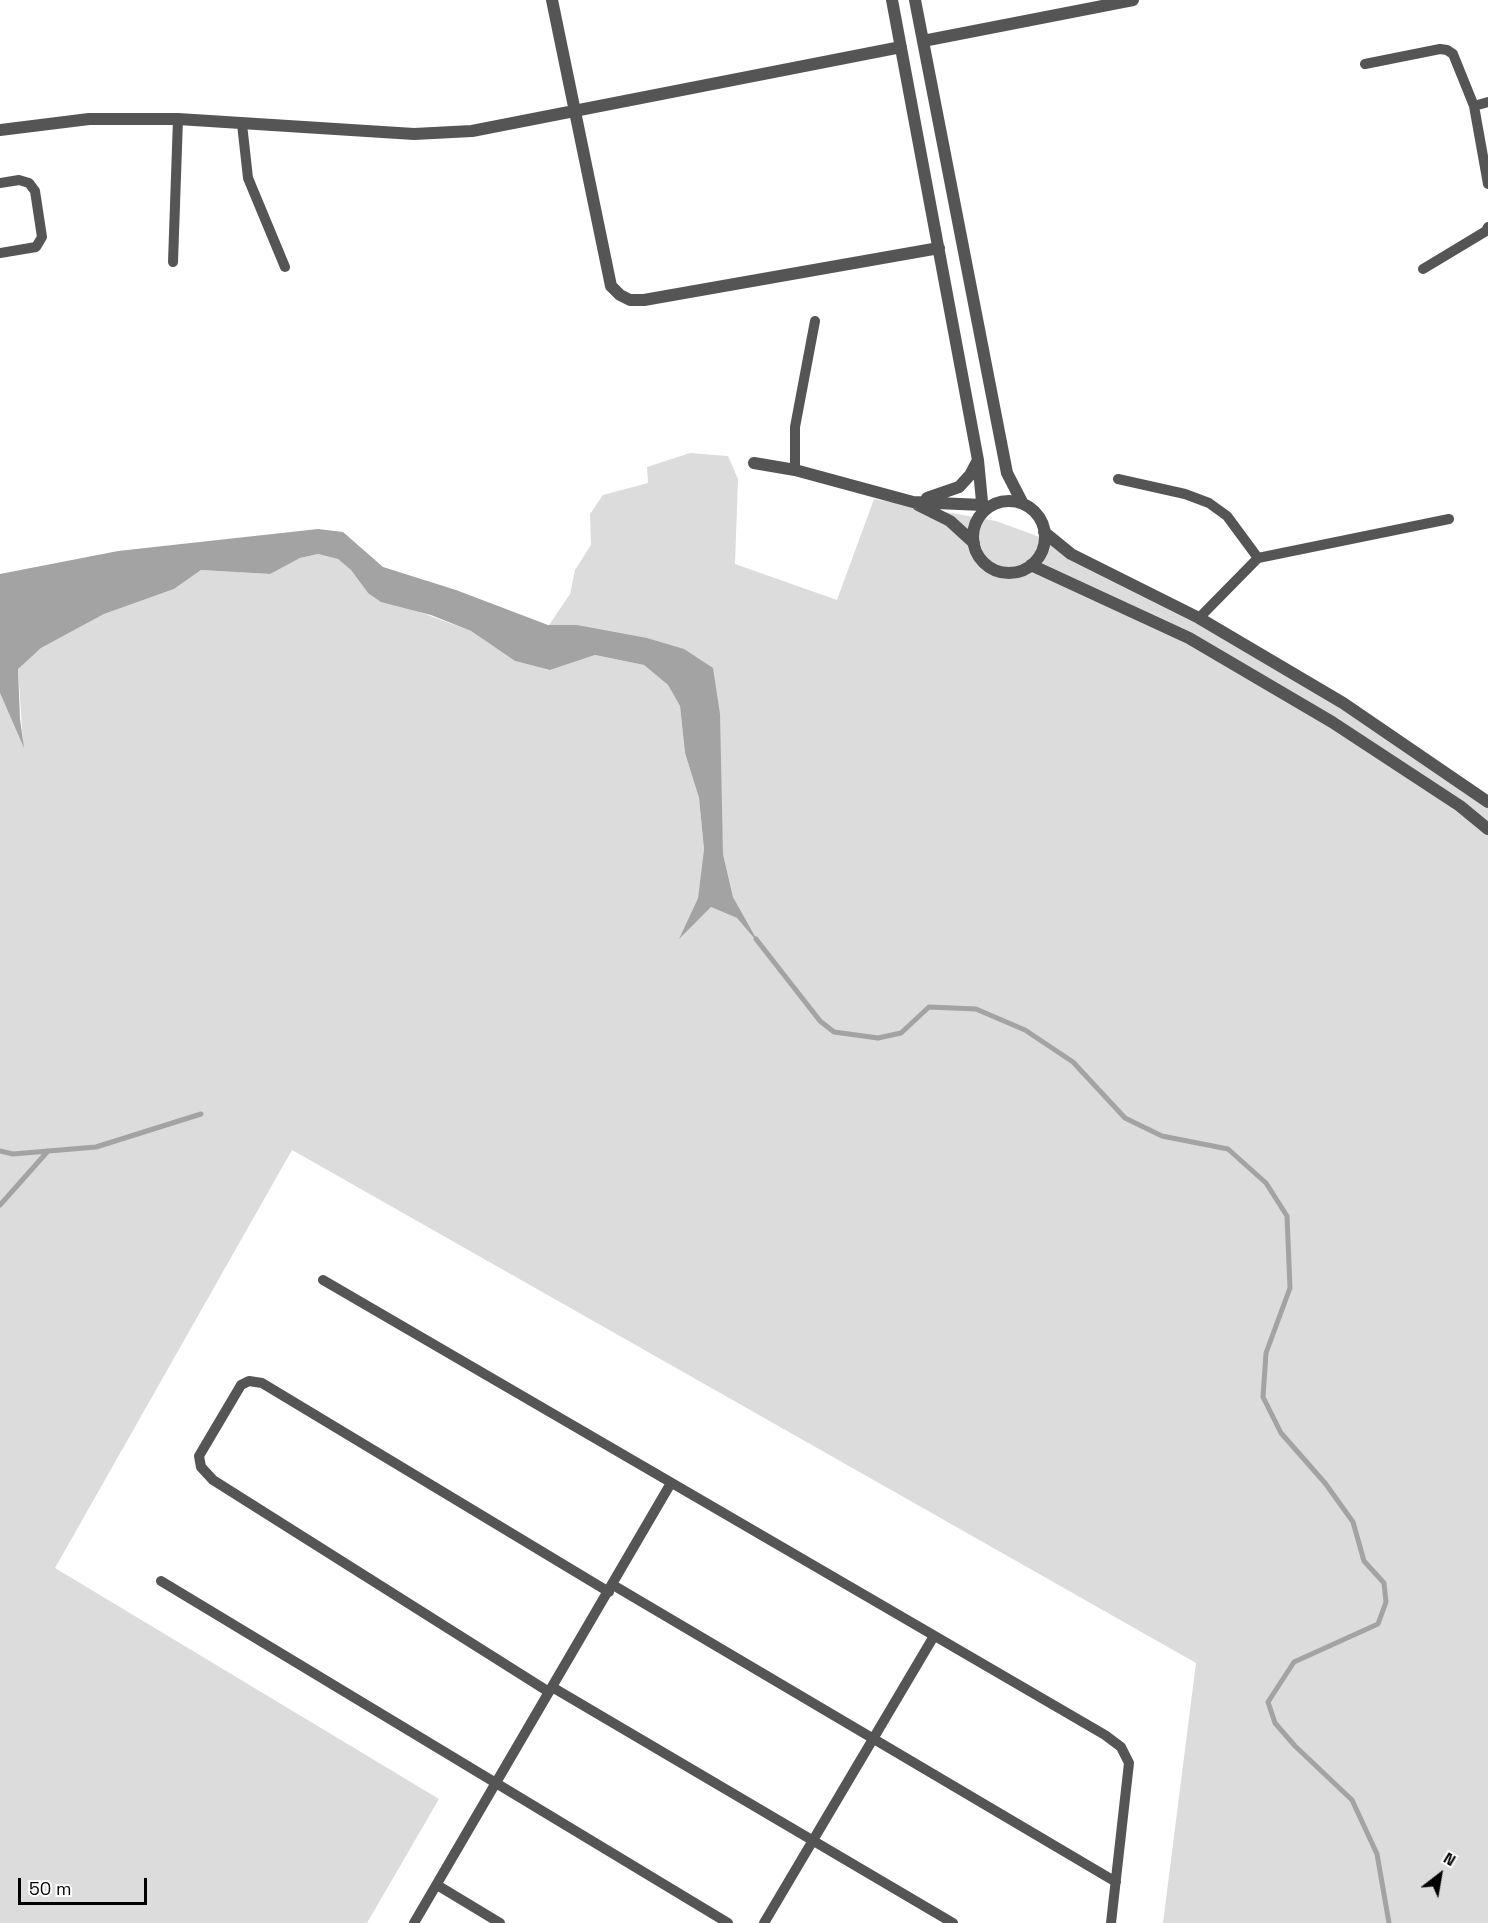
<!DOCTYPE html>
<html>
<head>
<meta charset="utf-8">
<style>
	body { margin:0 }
	#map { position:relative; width:1488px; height:1923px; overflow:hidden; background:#fff; font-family:"Space Grotesk",sans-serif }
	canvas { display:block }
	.north { position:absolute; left:1410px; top:1845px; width:60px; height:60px; -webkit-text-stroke:4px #fff; paint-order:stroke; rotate:31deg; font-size:16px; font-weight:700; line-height:24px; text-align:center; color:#000 }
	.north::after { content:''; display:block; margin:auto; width:21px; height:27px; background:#000; clip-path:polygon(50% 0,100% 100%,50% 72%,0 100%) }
	.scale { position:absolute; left:18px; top:1878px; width:129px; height:27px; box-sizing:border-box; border:3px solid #000; border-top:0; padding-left:8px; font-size:18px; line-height:21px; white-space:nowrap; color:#000; -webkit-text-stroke:4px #fff; paint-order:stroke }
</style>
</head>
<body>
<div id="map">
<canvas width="1488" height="1923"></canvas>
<div class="north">N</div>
<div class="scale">50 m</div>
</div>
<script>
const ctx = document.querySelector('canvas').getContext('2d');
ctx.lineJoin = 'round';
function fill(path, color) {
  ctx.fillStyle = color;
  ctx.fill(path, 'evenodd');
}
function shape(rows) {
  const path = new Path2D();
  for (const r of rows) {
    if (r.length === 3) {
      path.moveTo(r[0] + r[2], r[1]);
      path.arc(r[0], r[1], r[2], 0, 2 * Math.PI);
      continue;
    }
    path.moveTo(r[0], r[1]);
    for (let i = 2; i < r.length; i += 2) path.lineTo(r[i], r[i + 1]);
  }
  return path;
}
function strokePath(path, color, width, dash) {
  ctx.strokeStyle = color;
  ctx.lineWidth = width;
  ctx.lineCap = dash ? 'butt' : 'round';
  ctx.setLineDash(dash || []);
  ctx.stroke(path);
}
fill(shape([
	[690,453,728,456,738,479,735,564,837,600,874,499,996,521,1056,543,1241,641,1488,798,1488,1923,1163,1923,1196,1663,292,1150,55,1568,439,1799,367,1923,0,1923,0,693,23,745,18,668,41,648,104,614,174,589,201,570,269,574,300,558,318,554,338,559,351,570,368,593,471,631,515,661,550,670,595,655,644,665,668,685,680,706,685,753,699,798,704,849,698,898,680,937,711,907,737,918,758,941,733,897,723,854,713,668,577,625,549,625,570,594,575,570,591,545,590,514,603,495,648,483,647,467]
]), '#dcdcdc');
fill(shape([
	[318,529,343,532,383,567,456,590,548,625,577,625,647,638,684,649,713,668,720,714,723,854,733,897,760,945,737,918,711,907,679,939,698,898,704,849,699,798,685,753,680,706,668,685,644,665,595,655,550,670,515,661,471,631,431,615,381,602,368,593,351,570,338,559,318,554,300,558,270,574,201,570,174,589,104,614,41,648,18,669,20,719,24,748,0,693,0,574,118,551]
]), '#a3a3a3');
strokePath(shape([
	[756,939,820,1021,834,1032,878,1038,901,1033,929,1007,976,1009,1025,1030,1073,1062,1125,1118,1162,1136,1228,1149,1266,1183,1287,1216,1290,1288,1266,1353,1263,1397,1281,1433,1325,1483,1353,1522,1364,1561,1384,1583,1386,1602,1378,1624,1294,1662,1268,1702,1275,1723,1295,1746,1352,1800,1377,1854,1389,1923],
	[0,1151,13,1154,96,1147,201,1114],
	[0,1205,48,1151]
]), '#a3a3a3', 5);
strokePath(shape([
	[1365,64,1440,49,1447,50,1453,54,1474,106,1488,102],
	[1474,106,1488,184],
	[242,124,248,178,285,267],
	[0,183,19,180,29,183,35,191,42,237,36,247,0,253],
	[173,262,178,119],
	[1423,269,1486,231,1488,227],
	[795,470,795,427,815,321],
	[1118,479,1185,494,1209,503,1227,516,1258,558],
	[1199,618,1258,558,1449,519],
	[323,1280,1105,1735,1121,1747,1129,1763,1111,1923],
	[161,1581,728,1923],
	[613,1585,1116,1882],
	[552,1687,953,1923],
	[549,1692,213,1480,201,1467,199,1456,241,1385,249,1381,262,1383,609,1592],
	[437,1885,500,1923],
	[414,1923,671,1483],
	[764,1923,934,1636]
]), '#555', 10);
strokePath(shape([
	[552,0,611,286,620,295,630,300,644,300,939,248],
	[892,0,978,460,983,512],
	[915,0,1007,473,1023,504],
	[923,41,1133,0],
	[0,130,89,119,178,119,414,134,472,131,901,47],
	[754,463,795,470,913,502,983,505],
	[927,498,959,487,970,475,978,460],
	[1009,537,36],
	[918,505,950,521,974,543],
	[1044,532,1071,554,1199,618,1343,703,1488,802],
	[1031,565,1189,638,1332,722,1460,806,1488,829]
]), '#555', 12);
</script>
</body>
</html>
